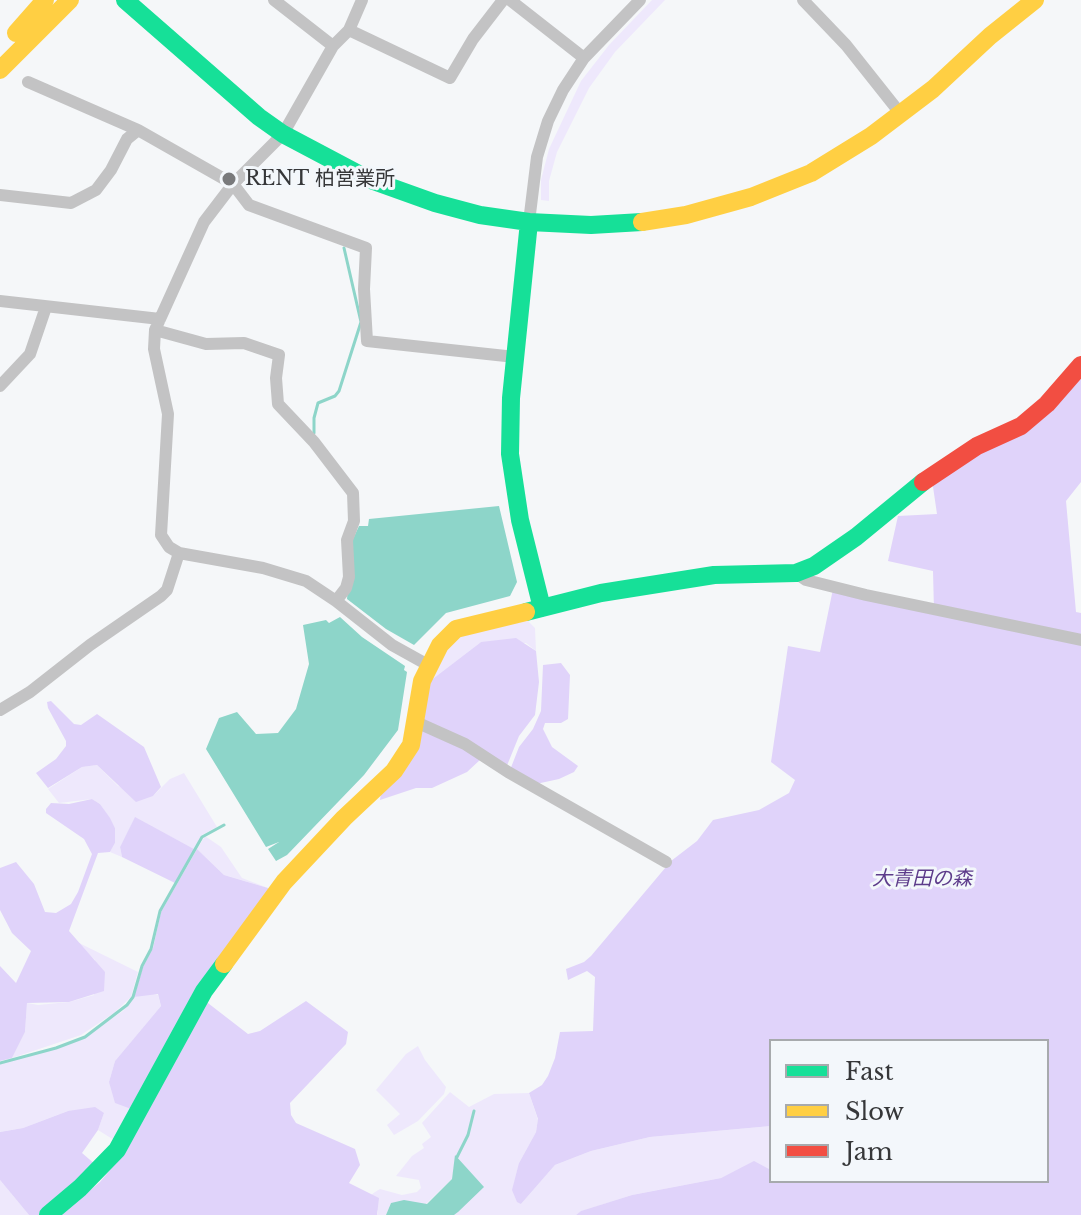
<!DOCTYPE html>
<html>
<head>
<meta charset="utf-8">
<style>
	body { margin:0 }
	#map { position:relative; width:1081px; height:1215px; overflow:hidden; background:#f5f7f9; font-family:"Libre Baskerville",serif }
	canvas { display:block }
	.legend { position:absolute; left:769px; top:1039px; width:280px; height:144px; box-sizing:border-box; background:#f3f7fb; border:2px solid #a7aaad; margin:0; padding:10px 14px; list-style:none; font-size:24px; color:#363739 }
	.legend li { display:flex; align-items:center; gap:16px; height:40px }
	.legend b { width:40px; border:2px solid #a7aaad }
</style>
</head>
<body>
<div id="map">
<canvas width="1081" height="1215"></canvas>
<ul class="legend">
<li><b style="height:10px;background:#16e098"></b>Fast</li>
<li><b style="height:10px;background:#ffcf43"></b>Slow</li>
<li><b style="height:10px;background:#f24e42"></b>Jam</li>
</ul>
</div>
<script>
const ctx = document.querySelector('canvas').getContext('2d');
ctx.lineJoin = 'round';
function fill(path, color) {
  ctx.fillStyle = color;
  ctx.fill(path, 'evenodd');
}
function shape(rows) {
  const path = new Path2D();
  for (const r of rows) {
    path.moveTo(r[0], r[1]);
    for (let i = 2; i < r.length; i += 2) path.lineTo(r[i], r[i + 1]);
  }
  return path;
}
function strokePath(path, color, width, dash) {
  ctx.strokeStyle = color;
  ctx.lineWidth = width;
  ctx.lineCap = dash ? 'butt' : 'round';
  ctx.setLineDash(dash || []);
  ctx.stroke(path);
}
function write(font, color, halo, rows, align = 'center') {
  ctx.font = font + ' "Libre Baskerville","Noto Sans JP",serif';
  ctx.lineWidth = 6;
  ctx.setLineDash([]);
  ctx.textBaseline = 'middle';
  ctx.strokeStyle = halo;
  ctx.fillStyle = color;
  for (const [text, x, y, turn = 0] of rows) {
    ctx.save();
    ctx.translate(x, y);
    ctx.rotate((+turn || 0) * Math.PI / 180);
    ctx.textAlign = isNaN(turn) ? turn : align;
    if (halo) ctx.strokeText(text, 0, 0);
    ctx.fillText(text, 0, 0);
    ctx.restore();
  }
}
fill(shape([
	[652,0,665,0,615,52,589,88,557,152,549,181,549,201,541,200,541,180,549,149,581,81,609,45],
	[528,621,535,628,536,651,526,643,481,642,430,681,447,649,460,636,483,629],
	[97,765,118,786,153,796,170,779,184,773,217,827,202,835,194,849,135,818,120,847,122,857,110,852,115,843,115,828,100,804,92,799,59,803,48,789,82,767],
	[205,836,221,847,242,878,268,888,224,875,197,849],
	[75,941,138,972,131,997,114,1013,81,1035,12,1058,25,1032,27,1003,38,1005,69,1002,94,995,95,960],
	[150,993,158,995,161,1006,115,1061,109,1082,134,1110,114,1140,98,1130,104,1113,68,1111,23,1128,0,1132,0,1064,57,1048,84,1036,123,1011,134,997],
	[418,1046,425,1060,446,1087,444,1094,418,1121,394,1135,387,1125,400,1114,376,1090,406,1054],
	[450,1092,469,1107,494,1094,529,1093,538,1120,536,1132,519,1163,521,1204,555,1165,591,1151,650,1137,771,1126,771,1170,754,1162,721,1178,632,1195,582,1211,576,1215,454,1215,458,1212,456,1156,452,1179,426,1204,391,1203,386,1215,377,1215,378,1212,371,1195,375,1192,380,1189,402,1195,417,1192,421,1188,419,1180,396,1176,412,1156,424,1148,422,1144,431,1137,422,1123],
	[0,1180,29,1215,0,1215]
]), '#eee8fc');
fill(shape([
	[1081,372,1081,482,1066,501,1076,612,1081,613,1081,1215,576,1215,581,1211,632,1195,721,1178,754,1161,771,1170,771,1181,1047,1181,1047,1041,771,1041,771,1126,650,1137,591,1151,555,1165,521,1204,517,1202,512,1190,519,1163,536,1132,538,1119,529,1093,542,1085,548,1076,555,1058,560,1032,593,1031,595,977,587,971,568,980,566,969,584,962,591,956,671,861,697,841,713,820,759,810,789,793,795,780,771,762,788,646,820,652,833,589,934,611,933,571,888,561,898,516,937,514,932,480],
	[516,638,536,651,539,682,535,715,519,736,506,768,423,720,430,681,481,642],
	[561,663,570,675,568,719,561,723,545,723,543,729,552,747,578,766,574,772,559,779,536,784,510,770,519,747,533,729,541,711,543,665],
	[51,701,74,724,81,725,97,714,144,747,161,787,153,796,136,802,97,765,82,767,48,788,36,773,56,759,66,746,66,741,48,708,47,702],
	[425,728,481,759,467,772,432,788,416,788,380,800,381,793,418,734],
	[92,799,100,804,110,818,115,828,115,843,110,852,98,853,69,931,105,972,104,991,69,1002,27,1003,25,1032,12,1058,0,1061,0,966,16,983,31,951,12,933,0,910,0,868,16,862,34,884,45,912,56,913,71,904,78,892,92,854,84,839,46,813,46,809,51,803,69,804],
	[135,817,194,849,175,883,122,857,120,847],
	[197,849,224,875,268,888,270,894,134,1110,115,1103,109,1082,115,1061,161,1006,158,994,134,997,143,967,153,948,161,912],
	[204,1000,248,1034,260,1031,306,1001,348,1032,346,1044,290,1103,291,1115,296,1123,355,1149,360,1165,349,1183,379,1198,377,1215,60,1215,100,1182,120,1158],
	[95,1107,104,1113,98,1130,82,1153,96,1165,40,1215,29,1215,0,1180,0,1132,23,1128,68,1111]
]), '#e0d3fa');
fill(shape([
	[499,506,517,582,510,596,446,613,414,645,386,629,347,599,352,541,359,526,368,526,369,519],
	[340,617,362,637,405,666,404,670,407,672,398,730,364,775,287,855,276,861,268,849,279,842,266,847,206,749,219,718,237,712,256,734,278,733,296,709,309,664,303,625,326,620,329,623],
	[455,1155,484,1187,458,1212,454,1215,386,1215,391,1203,404,1200,427,1204,452,1179]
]), '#8dd5c9');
strokePath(shape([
	[314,433,314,418,318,403,335,396,339,391,361,322,344,248],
	[0,1063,56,1048,85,1037,127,1005,133,997,142,966,151,949,160,911,202,837,224,825],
	[457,1157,468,1135,474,1111]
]), '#8dd5c9', 3);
strokePath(shape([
	[274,0,333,46],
	[362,0,349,30,333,46,283,134,233,184,204,222,155,330,154,349,168,414,161,535,169,547,179,553,263,568,306,581,336,601,392,645,428,665],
	[510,0,584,58],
	[803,0,846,45,900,113],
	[349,30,450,78,473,39,503,0],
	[28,82,138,130,233,184,249,205,366,248,364,289,367,341,515,357],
	[0,195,71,203,96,190,111,170,127,139,138,130],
	[529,222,537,157,548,121,563,90,584,58,640,0],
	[0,301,160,319],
	[155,330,206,344,244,343,279,355,276,378,278,404,314,442,353,493,354,521,347,540,349,577,346,588,336,601],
	[0,386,30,354,46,307],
	[796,573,806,580,866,595,1081,640],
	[0,710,30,692,90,645,161,596,167,590,179,553],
	[416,722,465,744,508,772,666,862]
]), '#c3c3c4', 12);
strokePath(shape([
	[125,0,259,117,283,134,368,179,435,203,480,215,529,222,591,225,642,222],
	[529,222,511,398,510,454,520,520,542,608],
	[526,612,601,593,714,575,796,573,814,566,856,537,923,482],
	[48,1215,80,1188,117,1150,204,991,224,964]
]), '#16e098', 18);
strokePath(shape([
	[16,33,45,0],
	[0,70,70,0],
	[642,222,686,215,751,197,811,173,871,136,933,89,990,36,1035,0],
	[224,964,284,882,344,818,394,771,411,745,422,681,440,645,456,629,526,612]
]), '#ffcf43', 18);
strokePath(shape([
	[923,482,977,446,1021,426,1047,404,1081,365]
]), '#f24e42', 18);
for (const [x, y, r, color] of [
	[229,179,8,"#797a7c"]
]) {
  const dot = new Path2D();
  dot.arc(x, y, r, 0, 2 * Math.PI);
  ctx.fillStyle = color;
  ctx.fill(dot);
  strokePath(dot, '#f3f7fb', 3);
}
write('20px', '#363739', '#f3f7fb', [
	["RENT 柏営業所",245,179]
], 'left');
write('italic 20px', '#5d3c8b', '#f3f7fb', [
	["大青田の森",922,879]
]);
</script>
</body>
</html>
